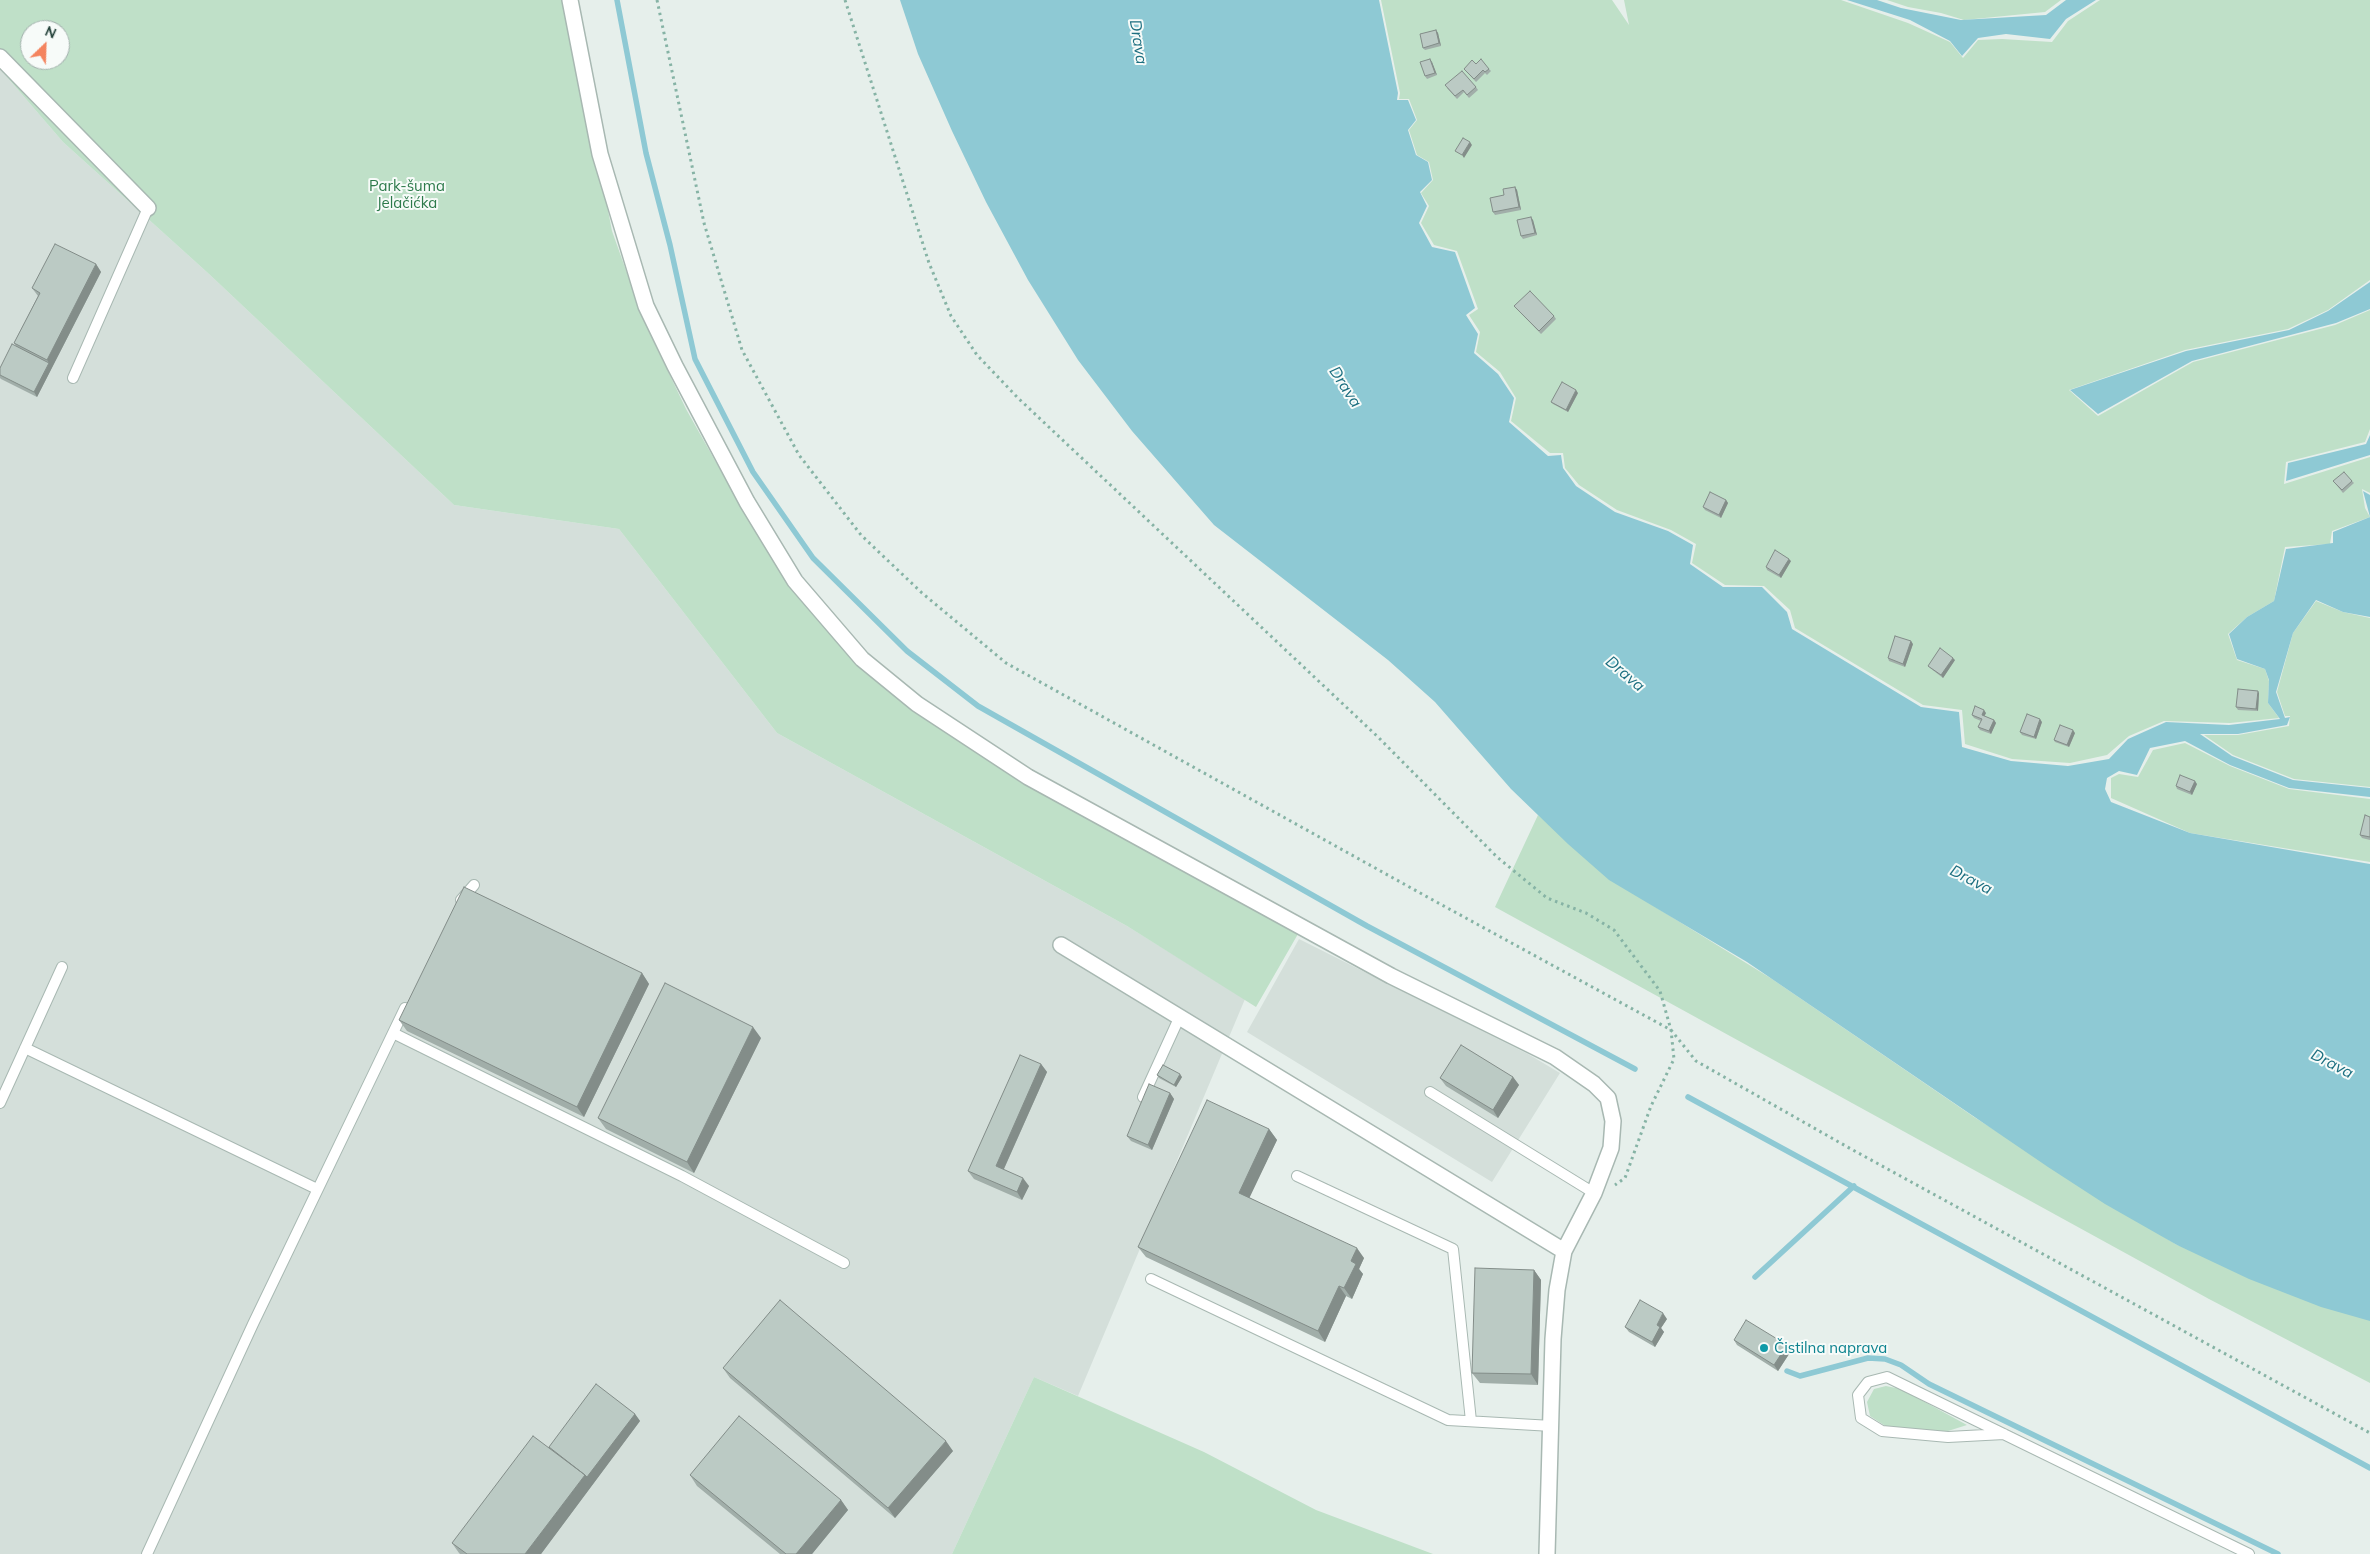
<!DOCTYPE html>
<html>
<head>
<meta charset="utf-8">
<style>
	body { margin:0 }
	#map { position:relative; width:2370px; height:1554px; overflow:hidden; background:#e6efeb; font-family:Mulish,sans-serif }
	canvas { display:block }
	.north { position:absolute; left:20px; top:20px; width:50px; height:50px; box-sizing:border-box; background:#f7fbf9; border:1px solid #a3b1ad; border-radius:50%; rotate:24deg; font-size:14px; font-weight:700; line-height:20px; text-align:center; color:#24423a }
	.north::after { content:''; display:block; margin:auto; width:18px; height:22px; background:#f4845f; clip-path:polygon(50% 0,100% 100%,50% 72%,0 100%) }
</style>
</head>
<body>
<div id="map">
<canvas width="2370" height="1554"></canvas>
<div class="north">N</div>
</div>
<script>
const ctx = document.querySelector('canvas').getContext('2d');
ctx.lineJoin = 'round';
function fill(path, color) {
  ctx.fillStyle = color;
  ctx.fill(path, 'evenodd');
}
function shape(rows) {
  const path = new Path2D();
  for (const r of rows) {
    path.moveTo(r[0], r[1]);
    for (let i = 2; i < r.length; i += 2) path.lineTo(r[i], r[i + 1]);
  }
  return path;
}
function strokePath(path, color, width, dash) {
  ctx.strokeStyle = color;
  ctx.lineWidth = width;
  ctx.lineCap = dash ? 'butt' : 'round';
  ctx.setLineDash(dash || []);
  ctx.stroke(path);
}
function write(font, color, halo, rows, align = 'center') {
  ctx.font = font + ' Mulish,sans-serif';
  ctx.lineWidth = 4;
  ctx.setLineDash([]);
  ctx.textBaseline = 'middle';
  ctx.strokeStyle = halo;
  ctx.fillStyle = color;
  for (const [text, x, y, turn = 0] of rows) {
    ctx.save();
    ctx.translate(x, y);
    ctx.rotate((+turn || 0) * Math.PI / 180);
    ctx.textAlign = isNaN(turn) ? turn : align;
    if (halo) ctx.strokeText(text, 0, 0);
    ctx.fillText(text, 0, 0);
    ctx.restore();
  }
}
fill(shape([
	[0,69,63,142,209,274,454,505,619,529,777,733,1127,926,1245,999,1078,1396,1034,1377,952,1554,0,1554],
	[1299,939,1528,1054,1560,1073,1492,1182,1247,1032]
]), '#d4dfda');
fill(shape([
	[0,0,567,0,612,231,644,321,686,409,736,498,790,585,863,667,1050,793,1298,934,1256,1007,1127,926,777,733,619,529,454,505,209,274,63,142,0,69],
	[30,30,60,30,60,60,30,60],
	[1381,0,1612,0,1629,25,1624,0,1841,0,1908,23,1950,42,1963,58,1978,40,2002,39,2052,42,2068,21,2100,0,2370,0,2370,280,2328,310,2288,329,2185,350,2069,390,2098,416,2193,362,2335,325,2370,310,2370,429,2365,442,2286,462,2284,484,2370,457,2370,493,2362,489,2365,508,2370,517,2332,531,2330,544,2285,547,2274,601,2247,617,2228,634,2237,660,2265,669,2269,681,2268,703,2279,718,2230,723,2164,721,2129,736,2107,755,2070,763,2012,759,1965,744,1962,710,1923,705,1795,628,1790,610,1764,586,1725,585,1692,563,1696,544,1671,530,1617,510,1579,485,1565,468,1563,453,1550,453,1511,421,1516,398,1500,372,1476,352,1480,332,1469,315,1478,309,1457,251,1434,245,1421,223,1429,206,1421,193,1433,180,1429,162,1417,155,1409,130,1417,120,1409,99,1399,99,1400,93],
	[1887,0,2061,0,2045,12,1964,20,1941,13,1908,7],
	[2316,601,2343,612,2370,618,2370,787,2294,779,2233,755,2204,735,2238,735,2289,726,2290,716,2285,716,2277,692,2293,633],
	[2185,743,2230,766,2289,789,2370,799,2370,862,2190,833,2111,798,2111,778,2119,774,2138,777,2153,750],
	[1538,815,1649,903,1772,979,1974,1117,2177,1245,2370,1308,2370,1383,2209,1299,1495,907],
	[1034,1377,1204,1452,1316,1510,1433,1554,952,1554],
	[1886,1386,1901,1389,1967,1425,1948,1431,1920,1431,1887,1427,1870,1416,1867,1402,1874,1389]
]), '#bfe0c8');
fill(shape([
	[900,0,1379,0,1398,93,1397,100,1408,100,1416,120,1408,130,1416,155,1428,162,1432,180,1420,192,1427,206,1419,223,1432,247,1455,252,1475,308,1466,315,1478,334,1474,353,1498,374,1514,398,1509,422,1548,456,1561,455,1563,468,1576,486,1615,512,1668,531,1693,545,1690,564,1723,587,1762,587,1787,612,1792,629,1921,707,1959,712,1962,747,2011,761,2068,766,2109,759,2128,739,2166,722,2229,725,2280,719,2268,703,2269,680,2265,669,2237,659,2229,634,2247,617,2274,601,2286,549,2333,543,2333,532,2370,517,2363,491,2370,495,2370,617,2343,612,2316,600,2293,633,2276,692,2285,718,2290,717,2287,725,2238,734,2200,734,2232,756,2293,780,2370,788,2370,797,2289,788,2230,765,2185,741,2150,748,2137,775,2119,771,2107,778,2105,789,2111,802,2190,833,2370,864,2370,1321,2321,1307,2249,1279,2177,1245,2105,1204,2048,1167,1747,962,1609,880,1568,844,1511,789,1435,702,1388,660,1214,525,1132,431,1078,360,1028,280,986,202,952,131,918,54],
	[1847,0,1877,0,1901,8,1961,20,2046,15,2066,0,2096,0,2066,19,2050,39,2006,34,1978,38,1962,56,1950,41,1910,20],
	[2370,282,2370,309,2336,323,2192,361,2098,414,2070,390,2186,351,2289,330,2328,311],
	[2370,435,2370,455,2286,481,2288,463,2366,444]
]), '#8ec9d4');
strokePath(shape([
	[617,0,646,153,670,245,695,359,753,472,813,558,907,651,978,706,1367,926,1635,1069],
	[1688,1097,2370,1468],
	[1755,1277,1854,1186],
	[1787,1371,1800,1376,1868,1358,1885,1359,1901,1365,1929,1384,2278,1554]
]), '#8ec9d4', 5.5);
const lane = shape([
	[73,378,148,208],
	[461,900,474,885],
	[393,1033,682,1176,844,1263],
	[25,1048,317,1189],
	[1430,1092,1594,1193],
	[1143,1097,1180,1016],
	[0,1103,62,967],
	[1297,1176,1453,1249,1471,1421],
	[1151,1279,1448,1420,1552,1426],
	[2004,1434,1948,1437,1882,1431,1861,1418,1858,1395,1868,1382,1887,1377,2249,1554],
	[147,1554,253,1324,405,1008]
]);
const street = shape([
	[570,0,600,154,646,306,675,366,747,502,795,581,862,659,917,704,1028,777,1391,976,1555,1057,1594,1084,1608,1098,1613,1121,1611,1148,1594,1193,1564,1251,1557,1290,1553,1339,1547,1554],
	[0,57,148,208],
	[1061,945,1564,1251]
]);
strokePath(lane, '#a8b8b2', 12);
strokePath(street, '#a8b8b2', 18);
strokePath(shape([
	[657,0,704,223,742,350,799,455,861,535,922,593,1006,663,1431,899,1671,1030,1696,1061,1851,1149,2370,1433],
	[845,0,929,263,951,316,977,355,1018,398,1378,737,1497,857,1547,898,1586,913,1614,930,1660,991,1671,1030,1674,1059,1651,1106,1625,1178,1615,1185]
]), '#86b3a5', 3, [2.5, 4]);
strokePath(lane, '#fff', 10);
strokePath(street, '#fff', 15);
fill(shape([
	[1436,30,1438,33,1441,46,1425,50,1423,48],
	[1432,62,1437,75,1427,79,1425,76],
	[1476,64,1489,69,1491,71,1487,75,1485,73,1476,82,1464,69],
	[1476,87,1478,90,1469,98,1464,92,1457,99,1447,88],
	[1515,187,1517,190,1521,210,1495,215,1493,212,1504,195],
	[1533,220,1537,235,1523,239,1521,236],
	[96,264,101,272,37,397,1,379,0,378,0,368,16,346,14,343,38,296,32,288],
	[1514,306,1554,316,1556,319,1541,334],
	[1578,393,1568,412,1553,404,1551,402],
	[2333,481,2352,481,2354,483,2343,493],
	[1726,500,1728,503,1721,518,1705,510,1703,507],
	[1791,561,1781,578,1767,570,1766,567],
	[1913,644,1905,667,1889,661,1888,658],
	[1955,660,1943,678,1930,668,1928,666],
	[2259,693,2258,711,2238,710,2236,707],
	[1986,713,1984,716,1994,720,1996,723,1991,734,1980,730,1978,727,1981,721,1974,718,1972,715],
	[2042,722,2036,739,2022,735,2020,732],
	[2075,733,2069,747,2055,742,2054,740],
	[2197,784,2192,795,2177,789,2176,786],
	[2370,817,2370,840,2362,838,2360,835],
	[642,973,649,984,584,1117,407,1031,399,1020],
	[761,1038,694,1173,606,1129,598,1118],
	[1041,1064,1047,1072,1004,1169,1029,1186,1022,1200,974,1179,968,1171],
	[1157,1075,1182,1077,1176,1087,1159,1078],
	[1513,1077,1519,1085,1498,1118,1446,1086,1440,1078],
	[1170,1093,1174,1099,1152,1150,1131,1141,1127,1136],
	[1269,1129,1277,1140,1249,1197,1364,1258,1359,1269,1363,1274,1352,1299,1346,1296,1325,1342,1146,1257,1138,1247],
	[1534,1270,1541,1280,1538,1385,1480,1383,1472,1373],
	[1667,1319,1661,1328,1664,1332,1655,1347,1629,1332,1625,1327],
	[1734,1340,1787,1345,1791,1351,1778,1371,1737,1345],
	[723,1368,953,1451,895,1518,730,1378],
	[635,1414,640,1421,541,1554,460,1554,459,1553,452,1543,549,1447],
	[690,1475,841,1500,848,1510,812,1554,780,1554,697,1486]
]), '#a1aea9');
fill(shape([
	[1436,30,1438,33,1441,46,1439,43],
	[1430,59,1432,62,1437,75,1435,73],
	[1470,142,1472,145,1464,158,1462,155],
	[1515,187,1517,190,1521,210,1519,207],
	[1531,217,1533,220,1537,235,1535,233],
	[96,264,101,272,37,397,34,392,49,363,47,360],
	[1576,390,1578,393,1568,412,1566,410],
	[1726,500,1728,503,1721,518,1719,515],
	[1789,559,1791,561,1781,578,1779,575],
	[1911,641,1913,644,1905,667,1903,664],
	[1953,658,1955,660,1943,678,1941,675],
	[2258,691,2259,693,2258,711,2256,709],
	[1984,710,1986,713,1984,717,1982,715],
	[2040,719,2042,722,2036,739,2034,737],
	[1994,720,1996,723,1991,734,1989,731],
	[2073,730,2075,733,2069,747,2067,745],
	[2195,781,2197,784,2192,795,2190,792],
	[642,973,649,984,584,1117,577,1107],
	[753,1027,761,1038,694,1173,687,1162],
	[1041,1064,1047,1072,1002,1173,996,1166],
	[1180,1074,1182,1077,1176,1087,1174,1085],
	[1513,1077,1519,1085,1498,1118,1493,1110],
	[1170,1093,1174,1099,1152,1150,1148,1145],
	[1269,1129,1277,1140,1247,1203,1239,1193],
	[1023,1178,1029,1186,1022,1200,1017,1192],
	[1357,1248,1364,1258,1359,1269,1363,1274,1352,1299,1344,1288,1351,1261],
	[1534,1270,1541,1280,1538,1385,1531,1374],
	[1339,1286,1346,1296,1325,1342,1318,1331],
	[1663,1313,1667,1319,1661,1328,1664,1332,1655,1347,1652,1342,1657,1325],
	[1787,1345,1791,1351,1778,1371,1774,1365],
	[635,1414,640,1421,541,1554,525,1554,585,1475],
	[946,1441,953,1451,895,1518,888,1508],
	[841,1500,848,1510,812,1554,796,1554]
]), '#838d89');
const building = shape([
	[1436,30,1439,43,1423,48,1420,34,1436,30],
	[1430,59,1435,73,1425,76,1420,62,1430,59],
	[1481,59,1489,69,1485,72,1483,70,1474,79,1464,69,1472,60,1476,64,1481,59],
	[1462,71,1476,87,1467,95,1463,90,1455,96,1445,85,1462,71],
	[1463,138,1470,142,1462,155,1455,151,1463,138],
	[1515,187,1519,207,1493,212,1490,198,1504,195,1503,189,1515,187],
	[1531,217,1535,233,1521,236,1517,220,1531,217],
	[55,244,96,264,47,360,14,343,40,293,32,288,55,244],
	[1530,291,1554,316,1539,331,1514,306,1530,291],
	[12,344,49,363,34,392,0,375,0,368,12,344],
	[1562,382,1576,390,1566,410,1551,402,1562,382],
	[2344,472,2352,481,2342,490,2333,481,2344,472],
	[1710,492,1726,500,1719,515,1703,507,1710,492],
	[1775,550,1789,559,1779,575,1766,567,1775,550],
	[1895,636,1911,641,1903,664,1888,658,1895,636],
	[1940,648,1953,658,1941,675,1928,666,1940,648],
	[2238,689,2258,691,2256,709,2236,707,2238,689],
	[1975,706,1984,710,1982,715,1994,720,1989,731,1978,727,1982,719,1972,715,1975,706],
	[2027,714,2040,719,2034,737,2020,732,2027,714],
	[2060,725,2073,730,2067,745,2054,740,2060,725],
	[2180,775,2195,781,2190,792,2176,786,2180,775],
	[2365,815,2370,817,2370,837,2360,835,2365,815],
	[464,887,642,973,577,1107,399,1020,464,887],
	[665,983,753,1027,687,1162,598,1118,665,983],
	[1461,1045,1513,1077,1493,1110,1440,1078,1461,1045],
	[1020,1055,1041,1064,996,1166,1023,1178,1017,1192,968,1171,1020,1055],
	[1163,1065,1180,1074,1174,1085,1157,1075,1163,1065],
	[1149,1084,1170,1093,1148,1145,1127,1136,1149,1084],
	[1207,1100,1269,1129,1239,1193,1357,1248,1351,1261,1356,1264,1344,1288,1339,1286,1318,1331,1138,1247,1207,1100],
	[1475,1268,1534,1270,1531,1374,1472,1373,1475,1268],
	[780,1300,946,1441,888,1508,723,1368,780,1300],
	[1640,1300,1663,1313,1657,1325,1660,1327,1652,1342,1625,1327,1640,1300],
	[1746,1320,1787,1345,1774,1365,1734,1340,1746,1320],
	[596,1384,635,1414,587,1477,585,1475,549,1447,596,1384],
	[739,1416,841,1500,796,1554,786,1554,690,1475,739,1416],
	[533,1436,585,1475,525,1554,467,1554,452,1543,533,1436]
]);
fill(building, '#bbcac4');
strokePath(building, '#838d89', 1);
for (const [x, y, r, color] of [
	[1764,1348,5,"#0f9aa8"]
]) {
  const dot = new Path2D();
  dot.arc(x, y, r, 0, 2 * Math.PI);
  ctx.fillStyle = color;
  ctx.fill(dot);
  strokePath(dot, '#f7fbf9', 2);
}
write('15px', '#2d7a4b', '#f7fbf9', [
	["Park-šuma",407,186],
	["Jelačićka",407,203]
]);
write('15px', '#0d838f', '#f7fbf9', [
	["Čistilna naprava",1774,1348]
], 'left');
write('italic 16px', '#1c6f80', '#f7fbf9', [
	["Drava",1138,42,81],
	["Drava",1345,387,57],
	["Drava",1625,674,40],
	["Drava",1971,880,27],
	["Drava",2332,1064,27]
]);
</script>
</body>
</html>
